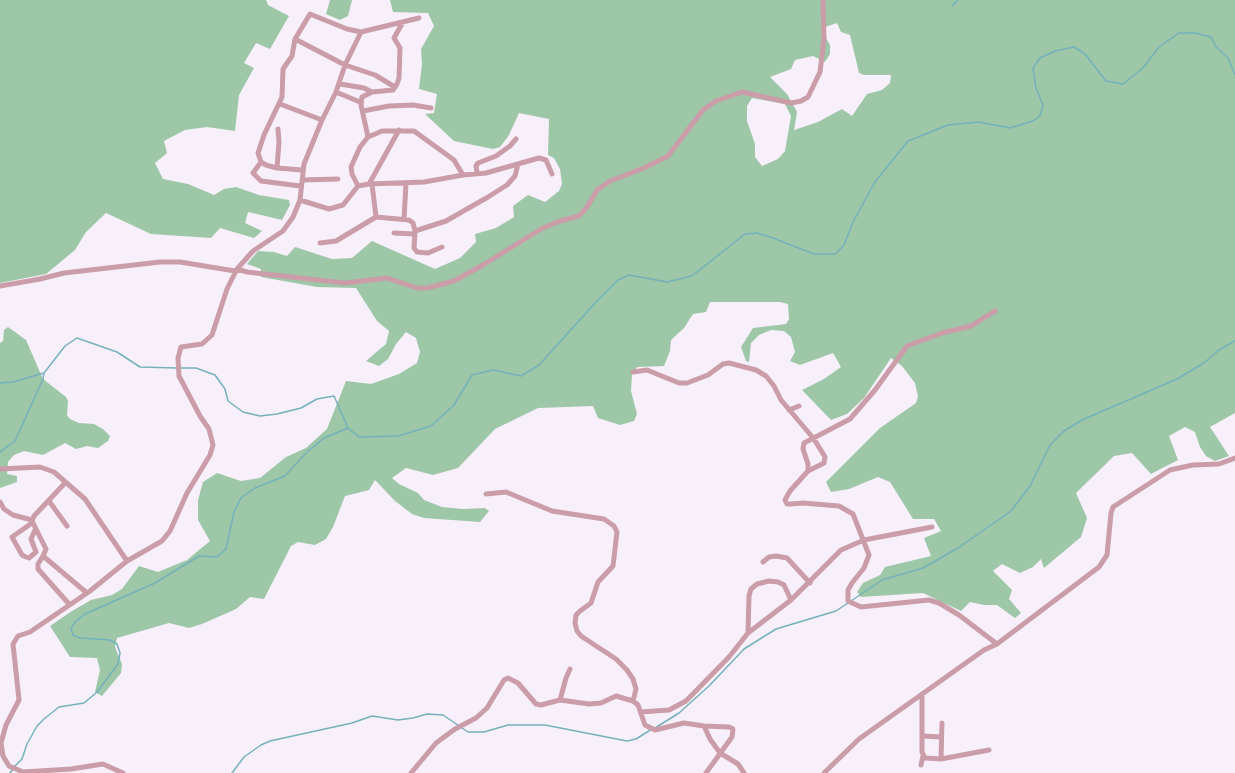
<!DOCTYPE html>
<html>
<head>
<meta charset="utf-8">
<style>
	body { margin:0 }
	canvas { display:block; background:#f7f0fb }
</style>
</head>
<body>
<canvas width="1235" height="773"></canvas>
<script>
const ctx = document.querySelector('canvas').getContext('2d');
ctx.lineJoin = 'round';
function fill(path, color) {
  ctx.fillStyle = color;
  ctx.fill(path, 'evenodd');
}
function shape(rows) {
  const path = new Path2D();
  for (const r of rows) {
    path.moveTo(r[0], r[1]);
    for (let i = 2; i < r.length; i += 2) path.lineTo(r[i], r[i + 1]);
  }
  return path;
}
function strokePath(path, color, width, dash) {
  ctx.strokeStyle = color;
  ctx.lineWidth = width;
  ctx.lineCap = dash ? 'butt' : 'round';
  ctx.setLineDash(dash || []);
  ctx.stroke(path);
}
fill(shape([
	[0,0,266,0,268,5,289,16,270,49,256,43,244,63,254,68,239,95,235,131,207,127,185,130,164,141,167,153,155,163,163,179,188,184,214,195,224,189,236,187,259,195,289,200,290,205,282,220,248,212,245,223,262,231,254,238,220,228,211,238,151,234,106,213,86,232,75,250,46,274,0,283],
	[330,0,352,0,348,16,340,20,326,14],
	[390,0,1235,0,1235,413,1210,427,1229,456,1215,461,1206,456,1200,447,1195,432,1185,427,1169,436,1178,460,1151,474,1132,453,1114,456,1076,493,1087,518,1081,537,1044,568,1041,559,1033,567,1020,573,1002,564,993,571,1012,590,1009,599,1021,613,1015,618,997,605,984,605,970,602,961,611,923,593,861,597,857,592,863,583,880,575,885,567,931,556,924,538,941,531,934,519,913,519,890,482,878,477,849,489,831,492,826,482,880,428,916,403,918,396,915,383,902,366,891,358,864,398,847,414,831,420,802,390,824,379,841,367,833,353,800,365,790,361,795,352,791,337,784,331,771,330,759,335,751,343,749,362,746,361,741,347,753,328,786,324,789,319,788,304,780,302,710,302,706,312,693,314,684,328,671,340,670,351,664,366,637,367,632,375,631,391,637,414,634,421,620,425,598,418,593,406,538,408,495,429,458,468,433,475,406,468,392,478,399,484,418,493,424,500,442,507,463,509,485,508,489,511,480,522,424,518,412,514,395,501,375,480,369,490,345,496,333,527,326,539,315,545,298,542,291,546,264,599,250,597,236,609,202,624,189,628,169,623,117,638,115,647,122,664,121,673,102,696,95,692,100,670,97,658,70,657,50,626,72,611,91,600,112,595,122,589,139,566,158,572,187,560,210,541,198,520,198,500,203,482,217,473,241,481,260,478,286,457,306,448,327,429,346,381,371,384,399,374,417,363,420,352,416,338,406,332,396,344,388,359,379,366,366,361,386,344,389,331,377,321,356,288,317,287,261,277,261,269,247,264,258,251,274,252,287,256,295,247,332,259,352,258,372,241,435,269,460,258,476,242,475,234,496,228,514,217,513,206,528,195,545,202,559,191,562,184,560,169,554,158,548,155,549,119,519,113,509,135,500,147,493,149,454,141,425,114,434,113,437,94,419,89,422,64,421,49,434,26,428,13,393,12],
	[837,23,841,32,850,35,859,73,864,75,891,75,890,83,882,90,867,94,852,116,842,109,818,122,794,130,797,112,787,94,770,77,791,69,795,60,813,56,825,62,830,54,830,45,826,38,825,27],
	[752,98,785,104,791,116,785,151,778,159,762,166,755,157,755,144,747,121,747,106],
	[8,327,26,340,43,379,66,397,68,401,67,415,70,419,79,423,94,424,103,429,110,436,108,441,98,448,87,446,76,449,65,443,43,455,24,451,14,455,8,462,7,474,17,476,17,482,0,488,0,343,3,341,4,330]
]), '#9dc7a7');
strokePath(shape([
	[952,6,958,0],
	[180,368,196,368,215,375,225,389,228,401,243,412,260,416,277,414,301,408,317,399,334,396,348,428,359,437,398,436,431,426,454,405,472,375,493,370,521,376,539,365,595,303,618,280,629,275,667,282,692,276,745,234,757,233,773,238,814,254,835,254,844,245,853,222,875,182,908,141,948,125,979,122,1010,128,1033,121,1040,116,1043,105,1036,88,1033,68,1040,58,1055,51,1074,47,1085,54,1106,81,1123,84,1143,68,1159,47,1179,33,1195,33,1211,37,1216,47,1228,58,1235,75],
	[0,383,13,382,44,373],
	[0,452,15,441,43,379,44,373,65,346,77,338,117,352,140,367,177,368],
	[851,601,882,580,923,568,958,548,1011,511,1030,486,1050,445,1064,431,1082,420,1177,379,1204,363,1219,350,1235,341],
	[655,728,679,713,709,686,744,649,776,629,836,611,848,603],
	[15,766,22,759,27,744,37,726,44,719,59,707,84,703,97,692,118,664,120,653,117,644,110,640,80,638,73,635,71,629,75,622,85,614,155,583,199,556,217,557,226,549,234,512,241,498,255,488,285,476,306,453,324,438,348,428],
	[10,773,13,769],
	[232,773,244,757,261,745,270,741,352,723,372,716,398,720,413,718,427,714,443,715,468,732,484,732,508,725,545,725,627,741,636,739,652,729]
]), '#75b1bc', 1.5);
strokePath(shape([
	[295,39,345,65,375,75,395,87],
	[340,84,364,88,372,92],
	[336,92,360,102],
	[280,104,322,120],
	[363,111,389,106,413,105,431,108],
	[368,137,382,131,414,131,454,160,463,175],
	[261,162,253,173,261,181,300,186],
	[277,168,279,142,278,129],
	[302,170,277,168,266,165,261,162,258,153,264,135,282,97,283,69,292,56,295,39,310,14,347,29,361,32,419,18],
	[477,173,476,166,478,163,496,156,510,146,516,139],
	[302,180,338,179],
	[369,184,399,130],
	[372,184,376,217,409,220,413,223,415,231,446,221,488,197,507,185,515,176,518,164],
	[358,186,352,174,351,167,360,147,368,137,361,105,362,97,372,92,393,90,397,84,399,78,400,48,394,38,403,22],
	[300,200,329,209,343,205,358,186,369,184,424,182,463,175,486,173,539,158,546,160,552,174],
	[404,219,406,183],
	[415,231,414,248,417,252,428,253,442,247],
	[394,233,415,234],
	[320,243,336,241,376,217],
	[237,269,253,251,283,231,293,217,300,200,304,164,322,120,336,92,345,65,361,32],
	[0,286,40,279,64,273,160,262,180,262,235,271],
	[995,311,971,326,942,333,907,346,875,390,850,419,804,443,803,449,808,464,808,471,790,491,785,500,787,504,790,504,803,503,839,506,853,514,869,555,864,568,852,583,848,590,848,601,861,607,929,600,939,603,959,615,997,644],
	[633,372,647,370,679,383,687,383,708,375,723,364,729,363,756,370,766,376,774,386,781,400,814,439,825,457,824,463,808,471],
	[789,410,799,406],
	[0,469,40,467,54,472,85,499,127,561],
	[65,483,34,516,32,521,46,549,43,556,87,593],
	[486,494,506,492,552,511,604,519,614,526,617,532,613,566,598,582,591,603,580,611,576,615,575,623,577,631,581,636,616,659,627,670,633,679,636,689,633,701],
	[49,501,67,526],
	[0,502,4,509,13,515,32,520],
	[32,523,12,537,22,555,26,557,29,558,36,552,31,539,35,530],
	[43,556,38,564,38,569,69,604],
	[763,562,769,557,776,556,787,558,810,583],
	[748,633,749,596,751,589,757,584,769,581,778,582,784,585,791,600],
	[922,694,922,752,925,758,941,759,989,750],
	[560,700,566,678,570,669],
	[641,712,669,710,686,701,729,657,748,633,791,600,841,550,864,540,932,527],
	[704,726,710,739,720,753,738,764,744,773],
	[923,736,941,737],
	[941,759,942,723],
	[921,765,923,756],
	[123,773,103,764,71,769,23,772,9,766,3,756,1,743,6,725,19,700,13,644,18,636,30,632,90,591,127,561,162,541,170,531,187,493,210,455,213,445,209,429,200,416,179,376,178,358,181,347,202,344,212,335,227,289,237,269,247,272,345,283,387,278,417,288,427,288,454,281,483,265,541,229,560,221,579,216,587,207,597,190,610,181,644,168,668,156,703,110,716,101,742,92,791,103,801,101,808,97,820,72,824,39,823,0],
	[411,773,436,743,455,729,476,718,487,708,504,680,508,678,518,683,536,704,541,705,560,700,589,704,601,703,616,696,633,701,638,705,645,725,655,730,684,723,704,726,729,727,733,729,732,737,706,773],
	[824,773,859,739,984,650,997,644,1099,567,1107,555,1111,513,1113,507,1170,470,1193,465,1219,464,1235,458]
]), '#ca9da8', 5);
</script>
</body>
</html>
